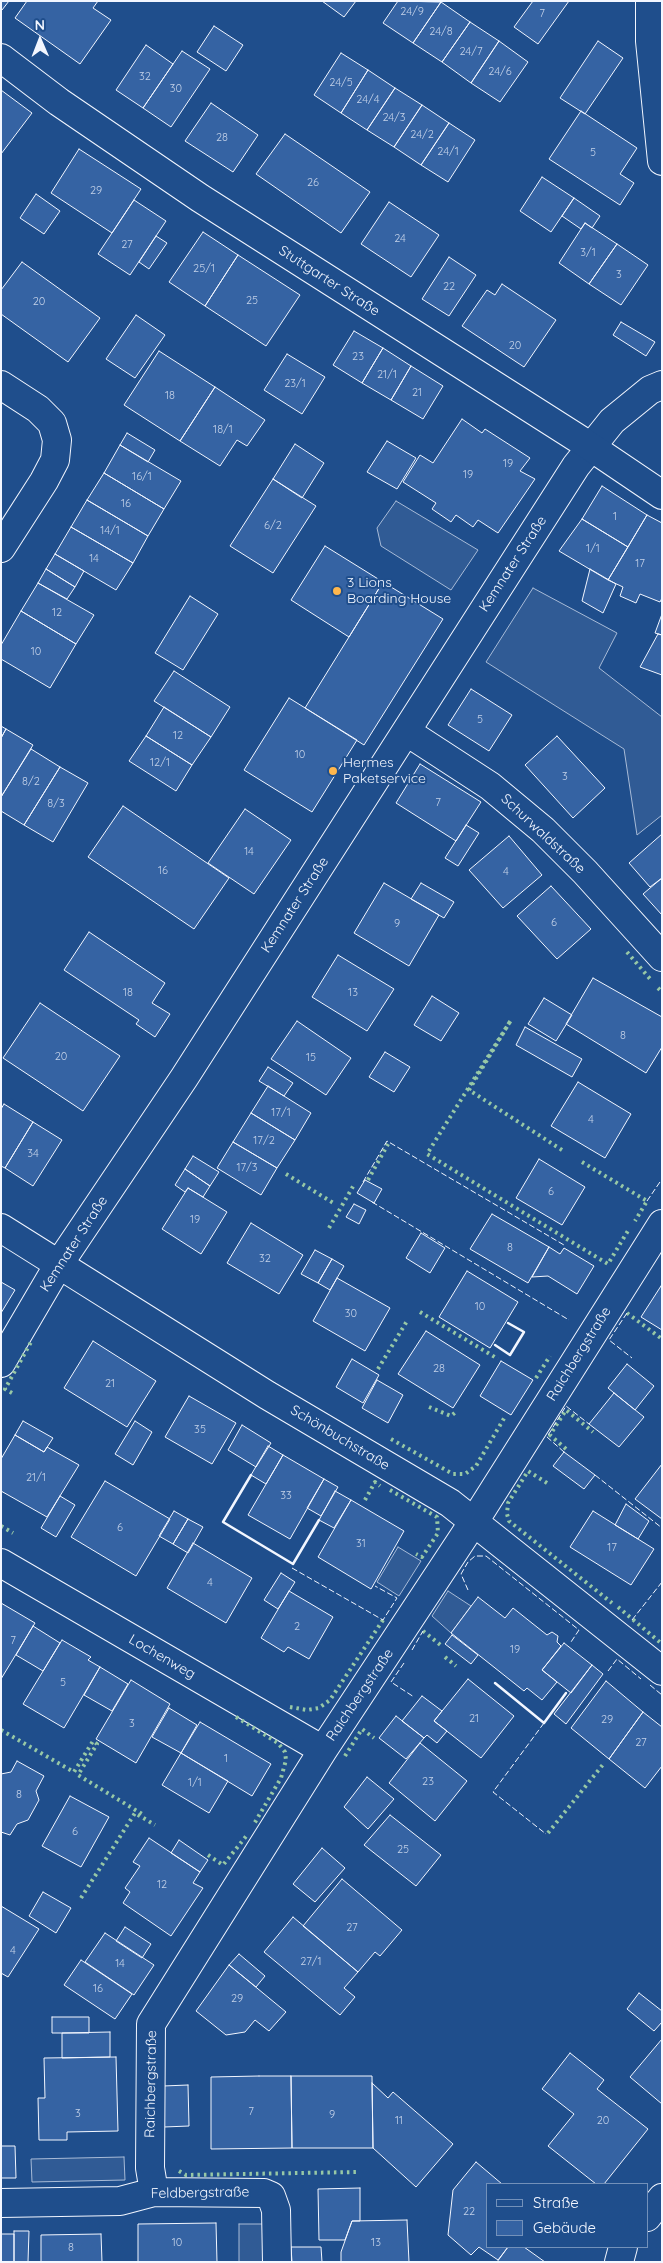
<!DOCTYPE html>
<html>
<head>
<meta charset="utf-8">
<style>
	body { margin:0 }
	#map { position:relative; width:663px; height:2263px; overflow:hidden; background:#1f4e8c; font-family:Quicksand,sans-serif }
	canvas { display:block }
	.frame { position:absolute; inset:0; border:2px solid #f2f6ff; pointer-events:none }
	.legend { position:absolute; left:486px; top:2183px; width:162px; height:65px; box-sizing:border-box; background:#1f4e8c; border:1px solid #7391ba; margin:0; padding:6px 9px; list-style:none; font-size:15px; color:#f2f6ff }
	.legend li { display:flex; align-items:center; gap:10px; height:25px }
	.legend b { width:25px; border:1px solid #7391ba }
	.north { position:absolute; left:15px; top:15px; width:50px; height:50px; -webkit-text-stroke:4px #1f4e8c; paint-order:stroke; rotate:359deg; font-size:14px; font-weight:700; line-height:20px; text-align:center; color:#f2f6ff }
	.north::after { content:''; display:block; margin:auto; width:18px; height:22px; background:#f2f6ff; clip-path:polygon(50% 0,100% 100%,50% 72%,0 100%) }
</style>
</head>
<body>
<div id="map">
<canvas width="663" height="2263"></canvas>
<div class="frame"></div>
<ul class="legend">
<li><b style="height:6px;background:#1f4e8c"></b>Straße</li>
<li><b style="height:14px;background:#3563a3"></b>Gebäude</li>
</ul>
<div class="north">N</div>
</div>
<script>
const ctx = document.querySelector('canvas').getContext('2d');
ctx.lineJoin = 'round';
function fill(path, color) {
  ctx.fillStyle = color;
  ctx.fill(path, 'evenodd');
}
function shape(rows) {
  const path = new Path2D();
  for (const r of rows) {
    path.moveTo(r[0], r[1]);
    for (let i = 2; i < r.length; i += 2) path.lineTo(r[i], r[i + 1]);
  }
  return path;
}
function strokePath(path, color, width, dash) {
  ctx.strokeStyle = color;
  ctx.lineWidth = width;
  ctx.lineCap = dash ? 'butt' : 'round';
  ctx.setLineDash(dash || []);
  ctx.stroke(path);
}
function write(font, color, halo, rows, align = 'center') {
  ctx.font = font + ' Quicksand,sans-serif';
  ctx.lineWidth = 4;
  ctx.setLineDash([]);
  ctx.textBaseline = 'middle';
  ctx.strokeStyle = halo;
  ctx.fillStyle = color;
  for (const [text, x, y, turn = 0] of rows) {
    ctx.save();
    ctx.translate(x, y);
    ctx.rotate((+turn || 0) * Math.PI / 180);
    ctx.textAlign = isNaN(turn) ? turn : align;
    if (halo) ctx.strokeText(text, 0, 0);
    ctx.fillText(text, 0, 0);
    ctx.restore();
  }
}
const parking = shape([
	[396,501,478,550,451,590,381,546,377,528,396,501],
	[533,588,617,633,599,668,662,717,662,815,637,835,624,749,486,662,533,588],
	[398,1547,421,1561,399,1596,377,1582,398,1547],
	[448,1591,471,1606,451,1633,432,1616,448,1591],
	[124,2157,125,2180,32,2182,31,2159,124,2157],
	[239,2224,269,2224,268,2262,239,2262,239,2224]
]);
fill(parking, '#305b95');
strokePath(parking, '#a8bbd7', 1);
const building = shape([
	[1,1,9,1,2,10,1,10,1,1],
	[27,1,98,1,93,8,111,20,80,64,15,18,27,1],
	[322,1,356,1,344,17,322,1],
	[398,1,441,2,413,43,383,23,398,1],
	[533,1,569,1,538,44,514,27,533,1],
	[441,2,470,22,442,62,413,43,441,2],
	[470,22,499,41,471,83,442,62,470,22],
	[214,26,243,45,226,71,197,52,214,26],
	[499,41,528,62,500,102,471,83,499,41],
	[598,41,623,58,585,114,560,98,598,41],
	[146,45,173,64,143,108,116,90,146,45],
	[182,51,210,69,171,127,143,108,182,51],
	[341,53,368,70,341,113,314,95,341,53],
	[368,70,395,88,367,130,341,113,368,70],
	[395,88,422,105,394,147,367,130,395,88],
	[1,90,32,113,1,154,1,90],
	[211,103,258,135,233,172,185,141,211,103],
	[422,105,449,123,421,165,394,147,422,105],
	[581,111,637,148,620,174,634,183,620,205,549,159,581,111],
	[449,123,475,140,448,182,421,165,449,123],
	[285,134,370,192,341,233,256,174,285,134],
	[79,149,141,189,112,233,51,193,79,149],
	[542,177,574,198,551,232,520,211,542,177],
	[36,194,60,211,44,234,20,218,36,194],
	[574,198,600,216,592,228,585,223,581,229,562,216,574,198],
	[134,200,166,221,130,275,98,254,134,200],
	[389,202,439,235,411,277,361,244,389,202],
	[585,223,617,244,589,284,559,263,585,223],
	[203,232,238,255,205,306,169,282,203,232],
	[156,236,167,243,149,269,139,262,156,236],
	[617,244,648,265,621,305,589,284,617,244],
	[238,255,300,295,266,346,205,306,238,255],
	[449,257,476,275,449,316,422,299,449,257],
	[22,262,100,318,68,362,1,314,1,290,22,262],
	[502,284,556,320,524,367,462,326,487,290,495,295,502,284],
	[136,315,165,335,135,378,106,359,136,315],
	[621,322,655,342,646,356,613,335,621,322],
	[354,331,383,348,362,383,333,365,354,331],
	[383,348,411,366,391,400,362,383,383,348],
	[159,351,215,387,180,441,124,405,159,351],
	[287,354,325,377,302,414,264,390,287,354],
	[411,366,443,386,423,419,391,400,411,366],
	[215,387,265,420,247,446,237,440,220,466,180,441,215,387],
	[462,419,482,433,485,429,530,458,520,471,535,479,498,533,478,520,473,527,456,515,451,522,432,509,436,503,403,482,420,455,433,463,462,419],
	[127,433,155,450,148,462,120,445,127,433],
	[387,441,416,458,397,489,367,472,387,441],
	[295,444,324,463,302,498,273,479,295,444],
	[120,445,181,481,164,509,104,473,120,445],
	[104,473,164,509,148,536,87,500,104,473],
	[273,479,316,506,273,573,230,546,273,479],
	[602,486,647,515,628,547,582,519,602,486],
	[87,500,148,536,133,563,71,527,87,500],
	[647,515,662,523,662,598,660,602,640,594,636,603,620,596,623,587,608,580,647,515],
	[582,519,628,547,608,580,559,551,582,519],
	[71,527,133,563,116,590,55,554,71,527],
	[325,546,383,582,349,637,291,600,325,546],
	[55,554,84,571,75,587,46,569,55,554],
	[46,569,75,587,67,599,38,583,46,569],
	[590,569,616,584,603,613,582,601,590,569],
	[383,582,443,619,364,745,305,708,383,582],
	[38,583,94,615,76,644,21,611,38,583],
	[190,596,218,614,183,670,155,653,190,596],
	[21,611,76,644,50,688,1,659,1,645,21,611],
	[662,614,662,635,655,633,662,614],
	[658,634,662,635,662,675,640,667,658,634],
	[174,671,230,707,211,737,154,701,174,671],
	[471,689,512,715,489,751,448,725,471,689],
	[289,698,357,740,312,812,244,770,289,698],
	[164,707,211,737,192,765,146,736,164,707],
	[1,726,6,729,1,738,1,726],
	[6,729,33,745,1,797,1,738,6,729],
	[146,736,192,765,176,791,129,761,146,736],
	[557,736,605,788,573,818,525,765,557,736],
	[31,749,60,767,24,825,1,811,1,797,31,749],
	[420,764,481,802,456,841,396,803,420,764],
	[60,767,88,783,53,842,24,825,60,767],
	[123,806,229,878,194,929,88,857,123,806],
	[245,809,291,840,254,894,208,863,245,809],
	[466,825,479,833,458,866,445,858,466,825],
	[662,834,662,878,650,887,629,863,662,834],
	[509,836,542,875,503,908,469,870,509,836],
	[662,878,662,915,643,894,662,878],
	[384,883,439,915,409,966,354,933,384,883],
	[421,883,454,902,444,918,411,899,421,883],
	[551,886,591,929,557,959,517,916,551,886],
	[89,932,165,983,152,1003,170,1014,155,1037,136,1024,139,1020,64,970,89,932],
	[338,955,394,989,367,1031,312,997,338,955],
	[593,978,662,1017,662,1047,646,1073,566,1024,593,978],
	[432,996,459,1013,441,1041,414,1025,432,996],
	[544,998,572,1015,556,1041,528,1024,544,998],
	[40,1003,120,1056,83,1111,3,1058,40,1003],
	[297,1021,351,1058,326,1095,271,1059,297,1021],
	[525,1027,582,1059,572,1077,516,1045,525,1027],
	[385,1052,410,1067,394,1092,369,1077,385,1052],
	[268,1067,293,1083,284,1096,259,1081,268,1067],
	[578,1082,631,1114,605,1158,551,1126,578,1082],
	[268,1086,311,1113,295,1140,251,1113,268,1086],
	[4,1104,33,1122,5,1168,1,1166,1,1109,4,1104],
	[251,1113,295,1140,277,1168,233,1142,251,1113],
	[33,1122,62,1140,33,1186,5,1168,33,1122],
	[233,1142,277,1168,261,1195,217,1168,233,1142],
	[193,1156,219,1172,210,1186,185,1169,193,1156],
	[539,1159,585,1187,562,1225,516,1198,539,1159],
	[185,1169,210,1186,203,1197,188,1188,185,1192,175,1185,185,1169],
	[365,1180,382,1189,374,1203,357,1193,365,1180],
	[188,1188,227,1212,201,1254,162,1229,188,1188],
	[354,1204,366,1210,359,1224,346,1217,354,1204],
	[492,1214,549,1247,528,1283,470,1249,492,1214],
	[251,1223,303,1255,279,1294,227,1263,251,1223],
	[421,1233,445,1248,430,1273,406,1258,421,1233],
	[549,1247,560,1254,564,1248,594,1266,577,1294,548,1276,532,1277,549,1247],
	[315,1250,332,1259,318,1283,301,1274,315,1250],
	[332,1259,344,1266,330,1290,318,1283,332,1259],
	[467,1271,518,1302,490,1348,439,1317,467,1271],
	[337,1278,390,1308,365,1351,313,1321,337,1278],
	[1,1282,15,1290,1,1313,1,1282],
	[661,1286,662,1286,662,1330,641,1317,661,1286],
	[426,1331,480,1365,453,1408,398,1374,426,1331],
	[93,1341,156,1381,127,1427,64,1388,93,1341],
	[352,1359,379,1375,363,1403,336,1387,352,1359],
	[501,1361,533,1380,511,1415,480,1396,501,1361],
	[627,1364,654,1386,635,1410,608,1388,627,1364],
	[377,1380,403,1395,388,1423,362,1408,377,1380],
	[614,1393,644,1417,619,1447,589,1424,614,1393],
	[189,1396,236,1423,212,1464,165,1437,189,1396],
	[23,1421,53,1438,44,1452,15,1435,23,1421],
	[135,1421,152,1432,133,1465,115,1454,135,1421],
	[242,1425,271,1443,256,1467,228,1450,242,1425],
	[15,1435,44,1452,47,1447,79,1465,47,1517,1,1491,1,1459,15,1435],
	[268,1446,283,1455,266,1484,251,1475,268,1446],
	[564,1452,595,1475,584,1489,553,1466,564,1452],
	[283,1455,324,1479,290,1539,248,1515,283,1455],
	[662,1464,662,1519,635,1499,662,1464],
	[324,1479,338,1487,321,1516,307,1508,324,1479],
	[105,1481,170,1519,136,1576,71,1537,105,1481],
	[335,1491,351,1500,334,1528,319,1520,335,1491],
	[60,1496,75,1505,56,1537,41,1528,60,1496],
	[351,1500,404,1531,371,1589,318,1557,351,1500],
	[626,1504,649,1521,638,1539,615,1525,626,1504],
	[174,1511,188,1519,173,1544,159,1536,174,1511],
	[593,1511,654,1549,631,1585,570,1547,593,1511],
	[188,1519,203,1527,188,1553,173,1544,188,1519],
	[193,1543,252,1578,226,1623,167,1588,193,1543],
	[281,1573,295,1582,278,1609,264,1600,281,1573],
	[289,1591,333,1617,309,1659,288,1647,284,1652,261,1638,289,1591],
	[478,1597,505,1618,513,1608,547,1635,552,1632,558,1636,557,1642,561,1646,542,1670,557,1682,542,1700,527,1688,524,1691,451,1633,478,1597],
	[1,1603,35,1623,1,1679,1,1603],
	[33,1626,60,1643,43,1671,16,1655,33,1626],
	[452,1635,478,1655,471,1664,445,1644,452,1635],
	[62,1640,91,1657,88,1660,100,1667,64,1728,23,1704,62,1640],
	[564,1643,592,1665,571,1693,542,1670,564,1643],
	[592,1665,603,1674,566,1724,554,1714,592,1665],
	[100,1667,128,1684,112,1711,84,1695,100,1667],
	[468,1679,514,1716,481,1758,434,1721,468,1679],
	[131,1680,170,1704,136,1763,96,1739,131,1680],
	[606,1681,643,1712,609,1759,571,1728,606,1681],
	[422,1696,442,1711,434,1721,447,1731,437,1743,427,1735,424,1738,402,1721,422,1696],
	[169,1708,197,1725,181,1753,152,1737,169,1708],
	[643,1712,662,1727,662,1766,645,1788,609,1759,643,1712],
	[396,1716,424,1738,406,1759,379,1738,396,1716],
	[200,1722,271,1764,252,1796,181,1753,200,1722],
	[420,1743,467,1781,435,1821,389,1783,420,1743],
	[181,1753,228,1781,209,1813,162,1785,181,1753],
	[17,1761,44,1776,36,1791,39,1800,28,1820,17,1824,10,1835,1,1832,1,1774,11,1772,17,1761],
	[367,1777,394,1799,368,1829,344,1807,367,1777],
	[70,1796,109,1817,81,1867,42,1846,70,1796],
	[390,1815,441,1855,416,1886,364,1845,390,1815],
	[149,1838,200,1872,193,1883,203,1888,171,1936,123,1903,130,1892,125,1888,140,1866,133,1862,149,1838],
	[179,1840,208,1860,200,1872,171,1853,179,1840],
	[322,1848,345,1868,315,1902,293,1884,322,1848],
	[342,1879,402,1930,380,1956,375,1952,358,1972,303,1926,342,1879],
	[43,1892,71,1908,56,1933,29,1916,43,1892],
	[1,1906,39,1929,8,1977,1,1973,1,1906],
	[293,1917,358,1972,344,1988,355,1997,340,2015,264,1952,293,1917],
	[125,1927,151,1944,142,1958,116,1941,125,1927],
	[105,1933,154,1965,134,1995,85,1962,105,1933],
	[239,1954,265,1976,256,1987,229,1965,239,1954],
	[81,1960,132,1994,115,2019,64,1985,81,1960],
	[229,1965,286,2012,269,2031,255,2020,245,2032,226,2035,196,2011,229,1965],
	[639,1993,662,2011,662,2022,654,2031,627,2009,639,1993],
	[52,2017,89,2017,89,2033,52,2033,52,2017],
	[110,2032,110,2057,62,2058,62,2033,110,2032],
	[662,2039,662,2104,630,2077,662,2039],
	[570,2053,604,2080,597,2089,648,2129,604,2184,596,2184,548,2146,574,2114,542,2089,570,2053],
	[116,2057,118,2131,67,2132,67,2140,39,2140,38,2098,45,2098,44,2058,116,2057],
	[259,2076,291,2076,292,2148,211,2149,211,2077,259,2076],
	[291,2076,372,2076,373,2148,292,2148,291,2076],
	[372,2083,388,2098,393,2092,453,2144,416,2187,373,2148,372,2083],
	[188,2085,189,2126,164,2127,163,2086,188,2085],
	[1,2146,15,2146,16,2178,1,2178,1,2146],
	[476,2162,502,2184,487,2184,487,2247,508,2247,498,2260,479,2247,471,2255,448,2235,453,2190,476,2162],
	[360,2188,360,2221,352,2221,345,2240,319,2240,318,2189,360,2188],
	[407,2220,409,2262,341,2262,341,2252,352,2221,407,2220],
	[216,2223,217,2262,138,2262,138,2224,216,2223],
	[14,2231,29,2231,28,2262,14,2262,14,2231],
	[1,2234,14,2234,14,2262,1,2262,1,2234],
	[101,2234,102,2262,41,2262,41,2235,101,2234],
	[291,2247,321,2247,322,2262,292,2262,291,2247],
	[508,2247,524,2247,545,2262,497,2262,508,2247]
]);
fill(building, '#3563a3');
strokePath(building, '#f2f6ff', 1);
const street = shape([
	[650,1,650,41,662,161],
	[1,385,38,409,52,423,57,440,55,460,44,481,1,548],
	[407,732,490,786,543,830,585,872,662,957],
	[1,1228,267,1395,450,1503,662,1671],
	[1,1363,59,1264,184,1078,576,466,612,421,650,390,662,385],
	[1,1563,323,1750],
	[154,2192,150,2168,151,2024,323,1750,482,1509,662,1224],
	[1,2203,120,2201,154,2192,264,2193,271,2196,276,2210,277,2262],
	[647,2217,662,2198],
	[619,2262,623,2247]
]);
const secondary = shape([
	[1,58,59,102,200,198,585,443,662,495]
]);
strokePath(street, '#f2f6ff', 30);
strokePath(secondary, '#f2f6ff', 30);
strokePath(street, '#1f4e8c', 28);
strokePath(secondary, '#1f4e8c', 28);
strokePath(shape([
	[627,952,651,980],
	[658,988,662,992],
	[562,1150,469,1090,511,1020,427,1154,608,1264,629,1229],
	[582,1162,647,1201,635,1221],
	[286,1174,335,1204],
	[368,1180,388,1144],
	[329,1228,355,1183],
	[420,1312,498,1359],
	[627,1313,662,1339],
	[378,1369,407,1321],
	[536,1378,550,1356],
	[12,1393,5,1389,31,1342],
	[429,1407,451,1416,457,1411],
	[391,1439,453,1474,465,1474,476,1466,506,1415],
	[566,1449,550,1435,566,1410,593,1432],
	[547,1483,528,1471,508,1503,507,1514,509,1521,612,1603],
	[390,1490,437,1517,438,1533,422,1557,416,1554],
	[365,1500,375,1482,380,1486],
	[1,1526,13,1533],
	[618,1607,662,1644],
	[423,1631,443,1647],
	[445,1657,456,1666],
	[290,1707,307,1710,319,1708,330,1700,383,1620],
	[236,1717,278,1743,285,1752,286,1760,281,1778,254,1824],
	[1,1730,74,1772,93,1741,97,1744,78,1775,142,1814],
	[345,1756,362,1729,374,1738],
	[548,1833,605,1762],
	[208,1855,223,1865,248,1834],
	[81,1898,135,1813,155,1825],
	[179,2171,186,2175,357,2172]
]), '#97c8a6', 4, [2.5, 4]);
strokePath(shape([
	[363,1182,387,1141,564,1245],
	[647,1201,662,1179],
	[372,1202,569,1320],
	[627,1313,609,1340,632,1358],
	[564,1452,547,1437,566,1406,589,1424],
	[595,1475,662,1528],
	[292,1568,383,1620,397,1598,375,1586],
	[468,1590,461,1574,468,1562,475,1556,486,1556,579,1630,571,1642],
	[632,1620,662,1582],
	[412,1650,423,1631],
	[404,1663,391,1682,414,1697],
	[608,1671,617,1659,641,1679],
	[650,1685,662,1695],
	[544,1723,493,1792,546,1834]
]), '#f2f6ff', 1, [6, 2.5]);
strokePath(shape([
	[495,1345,510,1355,524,1332,508,1323],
	[251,1475,223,1522,293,1564,319,1520],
	[495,1683,544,1723,566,1693]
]), '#f2f6ff', 2.5);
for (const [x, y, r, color] of [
	[337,591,5,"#ffb74d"],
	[333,771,5,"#ffb74d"]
]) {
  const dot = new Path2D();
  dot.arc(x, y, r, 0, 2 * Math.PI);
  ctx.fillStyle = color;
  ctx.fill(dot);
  strokePath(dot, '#1f4e8c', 2);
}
write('11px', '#c3d1e8', null, [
	["24/9",412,12],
	["7",542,14],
	["24/8",441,32],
	["24/7",471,52],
	["24/6",500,72],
	["32",145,77],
	["24/5",341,83],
	["30",176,89],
	["24/4",368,100],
	["24/3",394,118],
	["24/2",422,135],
	["28",222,138],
	["24/1",448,152],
	["5",593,153],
	["26",313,183],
	["29",96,191],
	["24",400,239],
	["27",127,245],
	["3/1",588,253],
	["25/1",204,269],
	["3",619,275],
	["22",449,287],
	["25",252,301],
	["20",39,302],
	["20",515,346],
	["23",358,357],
	["21/1",387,375],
	["23/1",295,384],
	["21",417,393],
	["18",170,396],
	["18/1",223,430],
	["19",508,464],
	["19",468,475],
	["16/1",142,477],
	["16",126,504],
	["1",615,517],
	["6/2",273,526],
	["14/1",110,531],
	["1/1",593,549],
	["14",94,559],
	["17",640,564],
	["12",57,613],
	["10",36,652],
	["5",480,720],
	["12",178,736],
	["10",300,755],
	["12/1",160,763],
	["3",565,777],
	["8/2",31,782],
	["7",438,803],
	["8/3",56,804],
	["14",249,852],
	["16",163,871],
	["4",506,872],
	["6",554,923],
	["9",397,924],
	["18",128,993],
	["13",353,993],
	["8",623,1036],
	["20",61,1057],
	["15",311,1058],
	["17/1",281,1113],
	["4",591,1120],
	["17/2",264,1141],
	["34",33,1154],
	["17/3",247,1168],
	["6",551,1192],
	["19",195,1220],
	["8",510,1248],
	["32",265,1259],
	["10",480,1307],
	["30",351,1314],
	["28",439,1369],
	["21",110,1384],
	["35",200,1430],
	["21/1",36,1478],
	["33",286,1496],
	["6",120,1528],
	["31",361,1544],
	["17",612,1548],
	["4",210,1583],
	["2",297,1627],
	["7",13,1641],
	["19",515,1650],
	["5",63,1683],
	["21",474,1719],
	["29",607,1720],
	["3",132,1724],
	["27",641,1743],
	["1",226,1759],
	["23",428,1782],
	["1/1",195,1783],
	["8",19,1795],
	["6",75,1832],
	["25",403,1850],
	["12",162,1885],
	["27",352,1928],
	["4",13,1951],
	["27/1",311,1962],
	["14",120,1964],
	["16",98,1989],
	["29",237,1999],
	["7",251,2112],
	["3",78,2114],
	["9",332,2115],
	["11",399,2121],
	["20",603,2121],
	["22",469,2212],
	["10",177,2243],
	["13",376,2243],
	["8",71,2248]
]);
write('14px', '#f2f6ff', '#1f4e8c', [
	["Stuttgarter Straße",329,281,33],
	["Kemnater Straße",513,564,-57],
	["Schurwaldstraße",543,834,43],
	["Kemnater Straße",295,905,-57],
	["Kemnater Straße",74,1244,-57],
	["Raichbergstraße",579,1354,-58],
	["Schönbuchstraße",340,1438,31],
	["Lochenweg",162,1657,30],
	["Raichbergstraße",360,1695,-56],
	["Raichbergstraße",151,2084,-89],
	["Feldbergstraße",200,2193,-1]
]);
write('14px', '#f2f6ff', '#1f4e8c', [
	["3 Lions",347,583],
	["Boarding House",347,599],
	["Hermes",343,763],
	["Paketservice",343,779]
], 'left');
</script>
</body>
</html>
